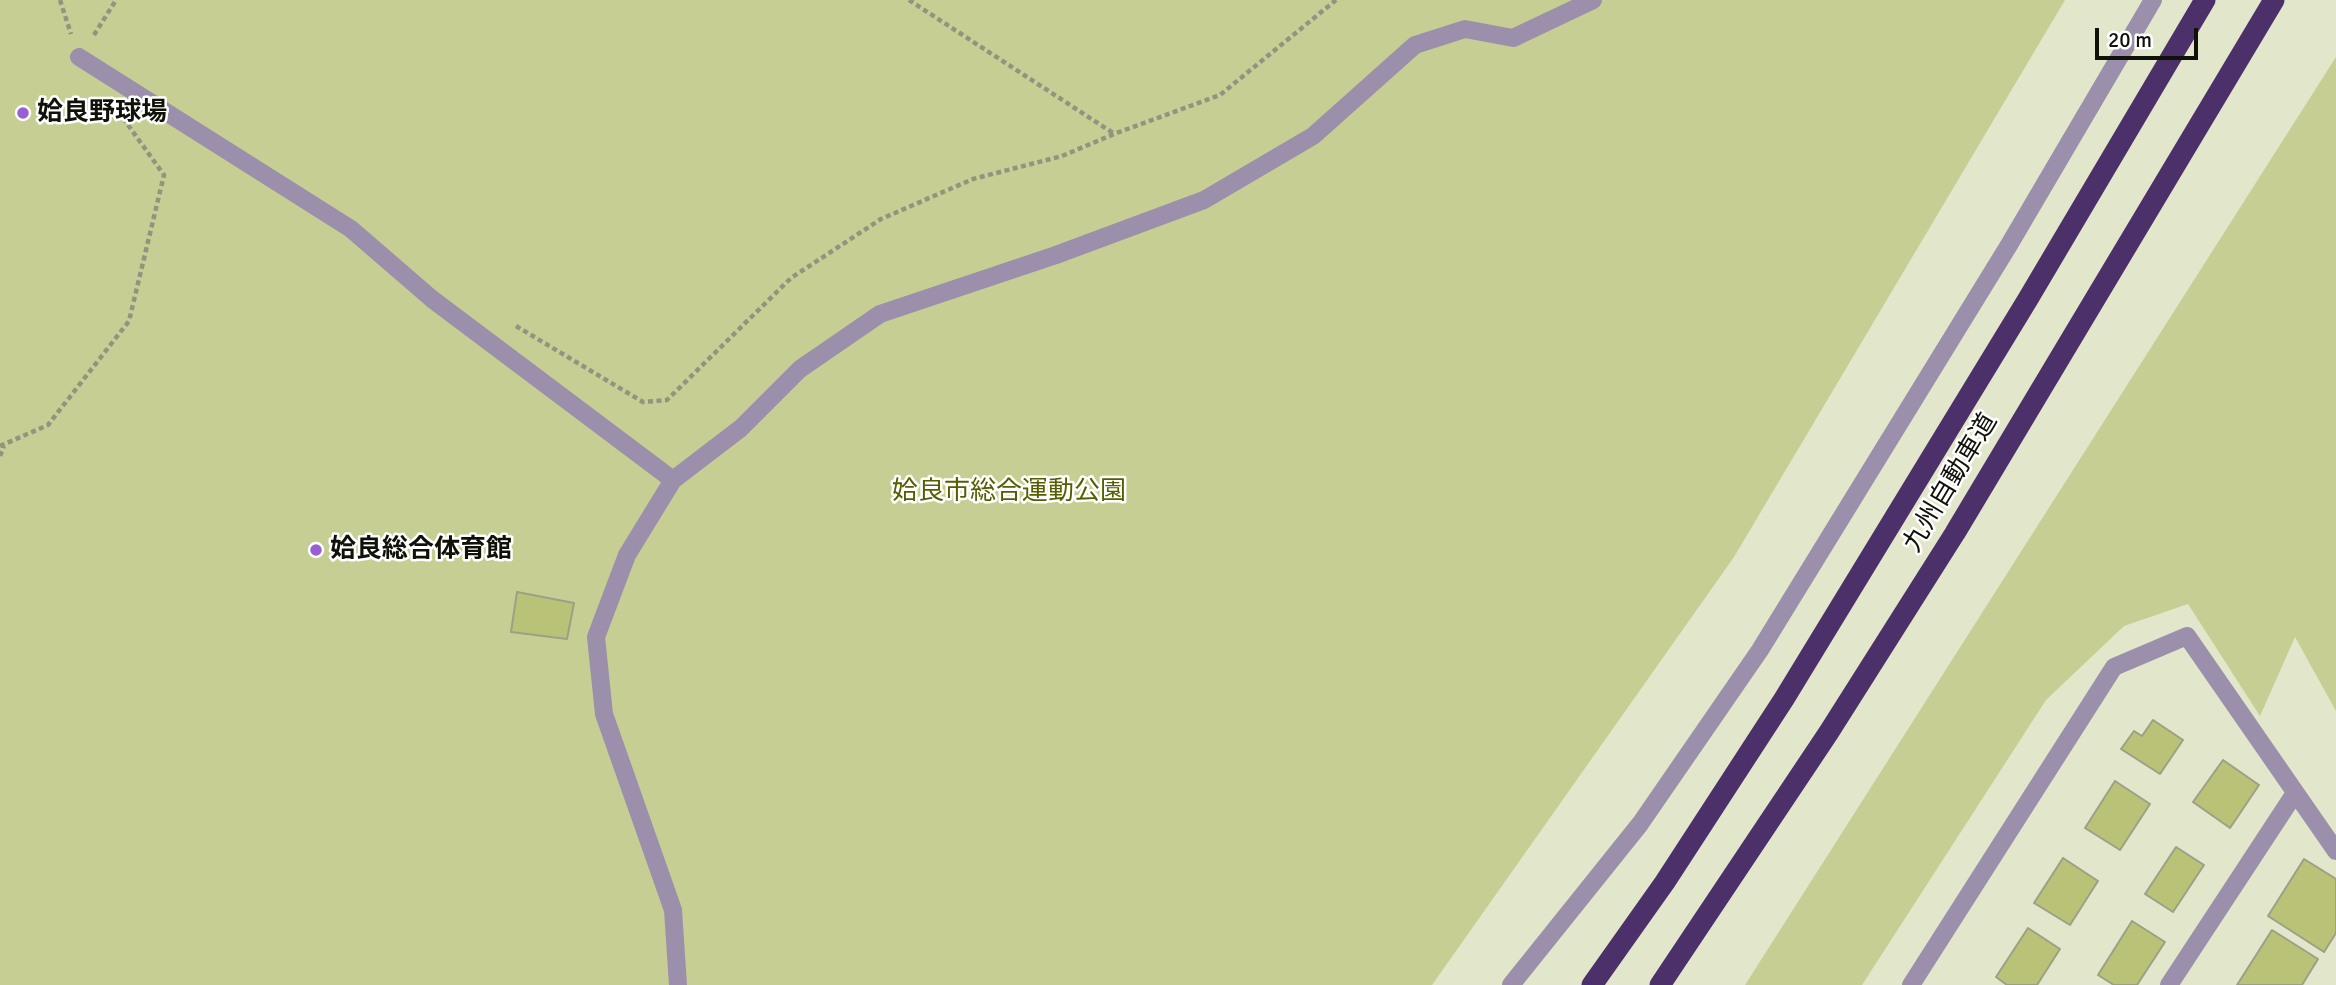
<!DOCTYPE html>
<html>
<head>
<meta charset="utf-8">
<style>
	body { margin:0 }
	#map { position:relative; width:2336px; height:985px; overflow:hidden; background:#e2e6ca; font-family:Signika,sans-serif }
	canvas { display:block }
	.scale { position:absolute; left:2095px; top:28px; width:103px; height:32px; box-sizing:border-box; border:4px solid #101108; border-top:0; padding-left:9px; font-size:21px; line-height:24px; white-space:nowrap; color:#101108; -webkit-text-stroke:5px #fff; paint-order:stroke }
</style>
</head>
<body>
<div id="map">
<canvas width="2336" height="985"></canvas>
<div class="scale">20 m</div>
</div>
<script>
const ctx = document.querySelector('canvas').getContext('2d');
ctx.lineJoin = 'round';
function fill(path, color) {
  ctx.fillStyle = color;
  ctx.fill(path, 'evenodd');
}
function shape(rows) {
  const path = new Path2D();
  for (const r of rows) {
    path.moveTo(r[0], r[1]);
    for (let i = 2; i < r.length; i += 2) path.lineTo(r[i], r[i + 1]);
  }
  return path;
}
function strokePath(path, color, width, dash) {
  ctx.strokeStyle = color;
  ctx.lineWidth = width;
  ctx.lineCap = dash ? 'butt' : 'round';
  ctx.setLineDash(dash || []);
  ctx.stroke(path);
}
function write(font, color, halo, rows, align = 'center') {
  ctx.font = font + ' Signika,"Noto Sans JP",sans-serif';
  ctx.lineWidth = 5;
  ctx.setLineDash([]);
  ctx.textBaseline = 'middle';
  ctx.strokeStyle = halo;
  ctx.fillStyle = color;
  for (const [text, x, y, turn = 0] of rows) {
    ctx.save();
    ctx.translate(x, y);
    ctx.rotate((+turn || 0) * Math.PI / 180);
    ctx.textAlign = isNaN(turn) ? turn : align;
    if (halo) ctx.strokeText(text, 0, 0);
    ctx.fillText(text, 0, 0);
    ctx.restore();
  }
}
fill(shape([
	[0,0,2065,0,1734,557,1432,985,0,985],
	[2336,57,2336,711,2295,637,2260,716,2188,604,2124,626,2046,700,1862,985,1745,985]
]), '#c7ce94');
const building = shape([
	[517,592,574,603,567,639,511,632,517,592],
	[2153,720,2183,740,2160,774,2121,749,2134,731,2142,736,2153,720],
	[2223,760,2259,785,2230,828,2193,802,2223,760],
	[2115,781,2150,804,2120,850,2085,828,2115,781],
	[2176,847,2204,865,2173,912,2145,894,2176,847],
	[2063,858,2098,881,2070,925,2034,903,2063,858],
	[2304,859,2336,879,2336,933,2324,952,2268,916,2304,859],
	[2132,921,2165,942,2137,985,2114,985,2098,975,2132,921],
	[2028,928,2060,949,2037,985,2007,985,1996,977,2028,928],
	[2272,930,2318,959,2302,985,2237,985,2272,930]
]);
fill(building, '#bac278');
strokePath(building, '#9ca086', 2);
strokePath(shape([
	[60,0,71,34],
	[909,0,1113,133],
	[94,35,116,0],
	[516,326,643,402,667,400,791,278,881,219,973,179,1062,156,1114,134,1220,95,1336,0],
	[0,446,48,425,129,321,164,175,123,118],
	[0,456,4,446]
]), '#91947f', 4.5, [5, 3.5]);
strokePath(shape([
	[79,57,351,229,432,299,673,480],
	[678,985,673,910,604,714,596,637,627,555,673,480,741,428,800,369,880,314,1056,255,1204,200,1313,136,1415,45,1465,29,1513,38,1593,0],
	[1511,985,1640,824,1760,650,2009,245,2153,0],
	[1911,985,2114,667,2187,636,2336,851],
	[2169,985,2295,793]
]), '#9b8fac', 18);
strokePath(shape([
	[1592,985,1665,882,1784,699,2028,299,2205,0],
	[1660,985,1829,732,1955,533,2274,0]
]), '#4c3069', 21);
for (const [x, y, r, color] of [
	[23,113,7,"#995dd4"],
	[316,550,7,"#995dd4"]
]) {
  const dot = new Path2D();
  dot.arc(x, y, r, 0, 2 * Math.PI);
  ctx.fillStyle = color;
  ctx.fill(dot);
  strokePath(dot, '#fff', 2.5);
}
write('bold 26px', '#101108', '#fff', [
	["姶良野球場",37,113],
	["姶良総合体育館",330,550]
], 'left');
write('26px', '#101108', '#fff', [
	["九州自動車道",1951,483,-59]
]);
write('26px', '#585d01', '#fff', [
	["姶良市総合運動公園",1009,492]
]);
</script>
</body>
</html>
